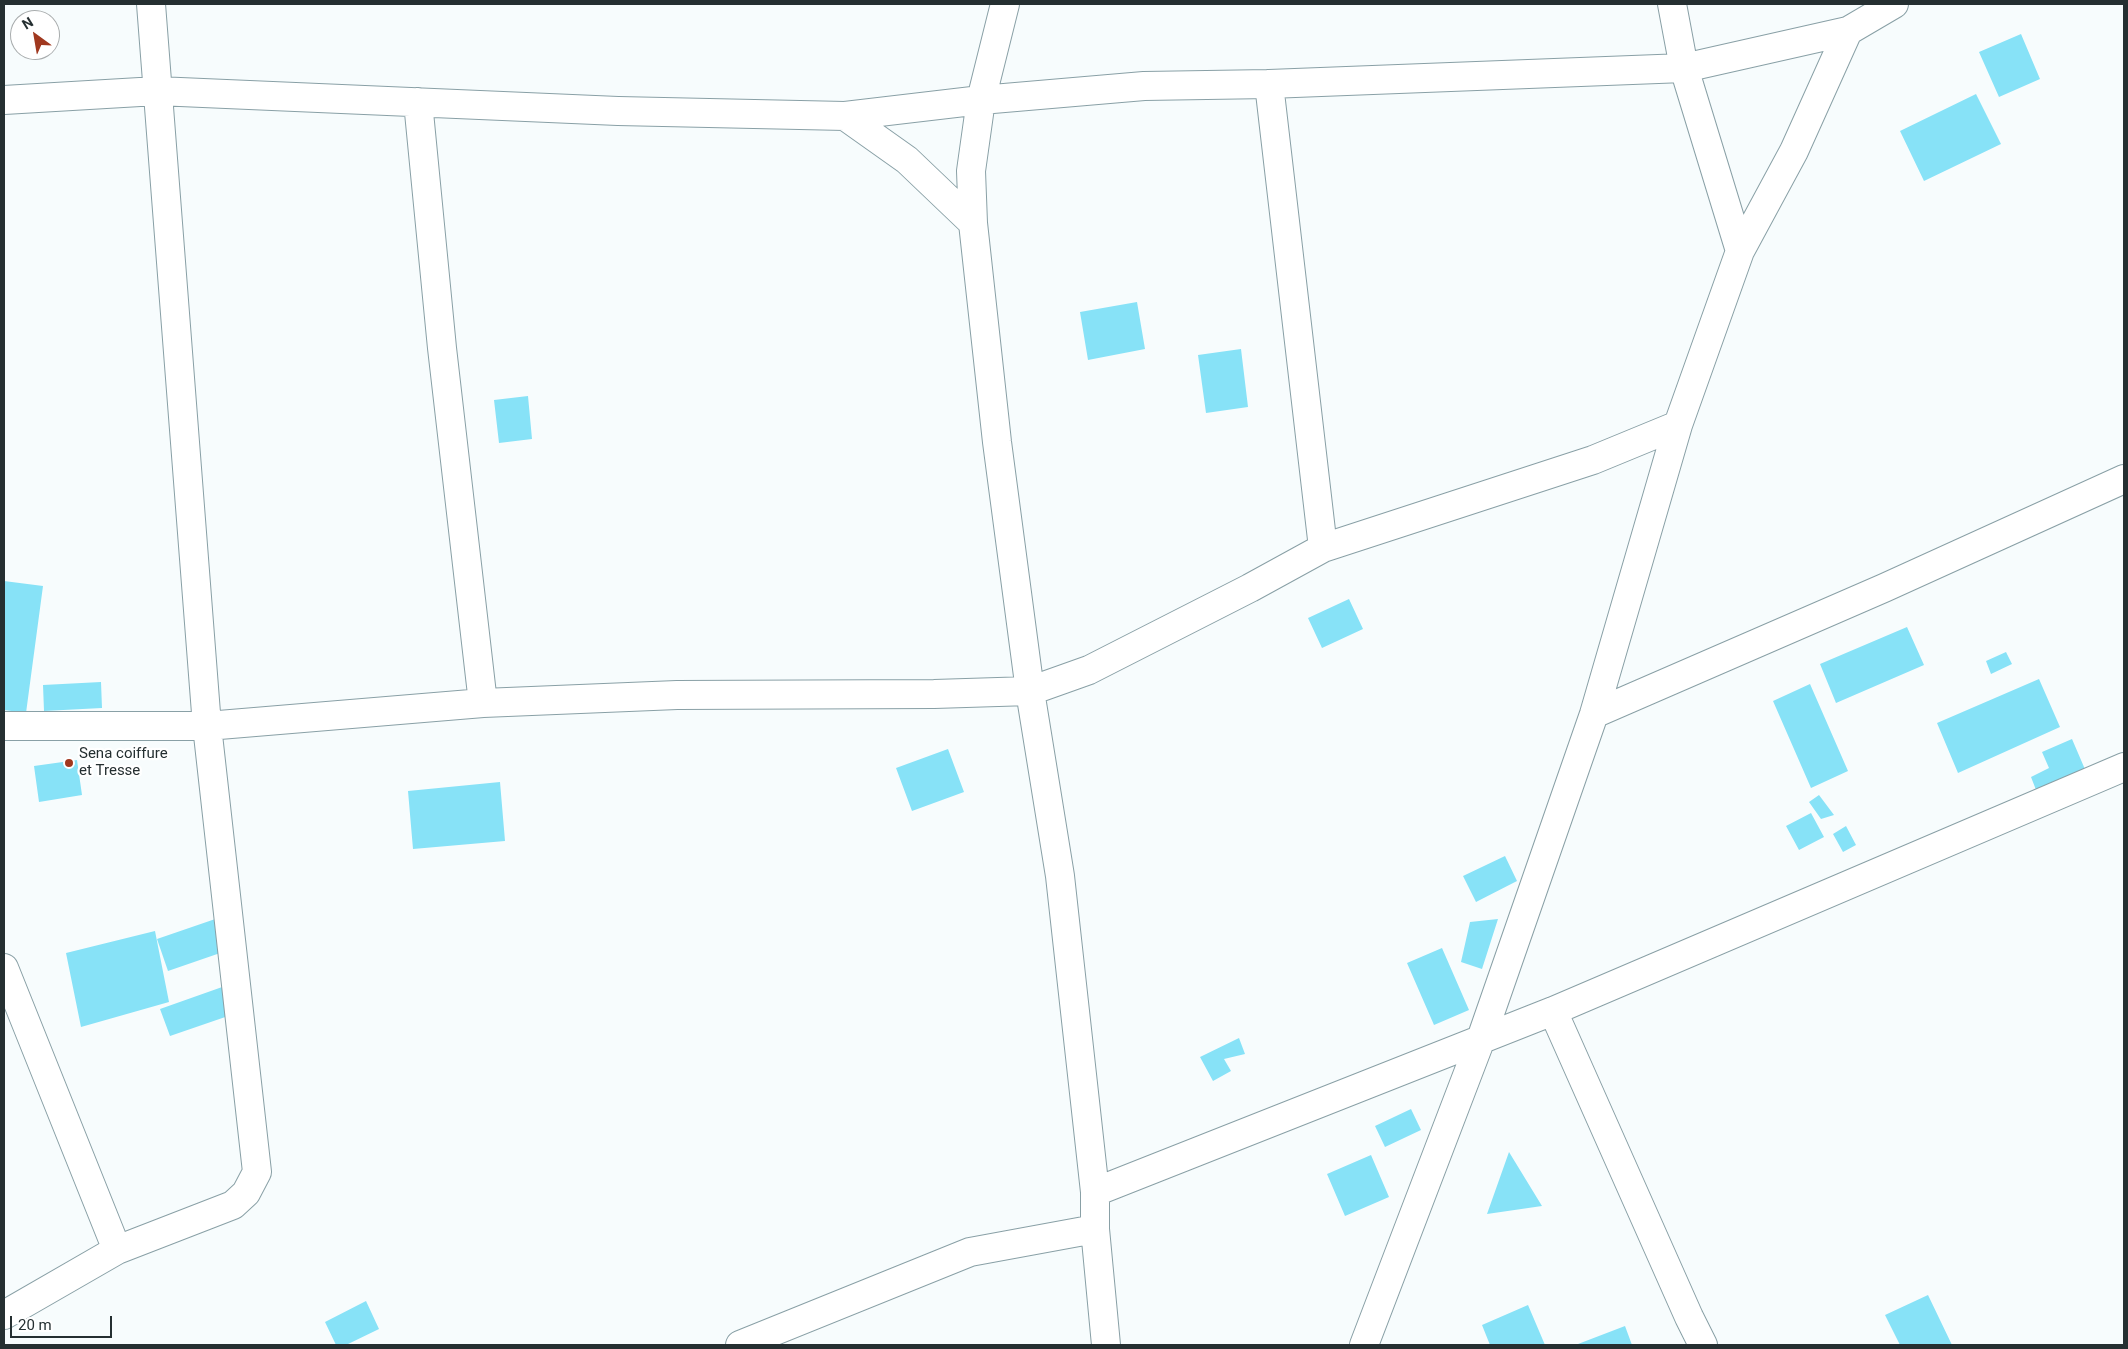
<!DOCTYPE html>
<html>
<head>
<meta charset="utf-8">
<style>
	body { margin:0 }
	#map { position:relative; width:2128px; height:1349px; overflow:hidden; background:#f7fcfd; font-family:Roboto,sans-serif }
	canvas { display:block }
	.frame { position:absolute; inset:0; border:5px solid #252f31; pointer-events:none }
	.north { position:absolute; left:10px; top:10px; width:50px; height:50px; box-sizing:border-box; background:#fff; border:1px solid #a8acad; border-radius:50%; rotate:328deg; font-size:14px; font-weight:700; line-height:20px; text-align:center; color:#252f31 }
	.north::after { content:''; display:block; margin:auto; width:18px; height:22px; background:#a0381f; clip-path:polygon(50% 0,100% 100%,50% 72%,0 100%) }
	.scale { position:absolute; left:10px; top:1316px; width:102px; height:22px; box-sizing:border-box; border:2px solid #252f31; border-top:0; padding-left:6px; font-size:15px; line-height:18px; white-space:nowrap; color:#252f31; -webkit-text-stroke:4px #fff; paint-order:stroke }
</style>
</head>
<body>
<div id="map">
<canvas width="2128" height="1349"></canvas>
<div class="frame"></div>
<div class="north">N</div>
<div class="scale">20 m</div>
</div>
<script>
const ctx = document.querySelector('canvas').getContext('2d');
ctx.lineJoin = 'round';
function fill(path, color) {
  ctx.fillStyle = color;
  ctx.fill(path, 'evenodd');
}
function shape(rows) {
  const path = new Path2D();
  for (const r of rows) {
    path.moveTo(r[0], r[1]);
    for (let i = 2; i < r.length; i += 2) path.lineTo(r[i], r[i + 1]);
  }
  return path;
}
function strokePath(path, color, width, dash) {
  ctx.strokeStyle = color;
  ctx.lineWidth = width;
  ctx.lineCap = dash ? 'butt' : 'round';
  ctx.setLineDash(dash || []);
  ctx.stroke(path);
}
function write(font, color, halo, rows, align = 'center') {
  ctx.font = font + ' Roboto,sans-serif';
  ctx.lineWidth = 4.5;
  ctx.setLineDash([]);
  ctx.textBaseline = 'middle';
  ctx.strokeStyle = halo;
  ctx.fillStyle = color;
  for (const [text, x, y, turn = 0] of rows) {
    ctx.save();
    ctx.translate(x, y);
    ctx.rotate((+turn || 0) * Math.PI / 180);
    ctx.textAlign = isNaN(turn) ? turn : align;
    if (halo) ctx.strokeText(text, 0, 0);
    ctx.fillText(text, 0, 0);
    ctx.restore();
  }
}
fill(shape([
	[2021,34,2040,79,1999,97,1979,52],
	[1976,94,2001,144,1924,181,1900,131],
	[1137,302,1145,349,1088,360,1080,312],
	[1241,349,1248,407,1206,413,1198,355],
	[528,396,532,439,499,443,494,400],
	[4,581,43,586,26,713,4,710],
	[1349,599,1363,629,1322,648,1308,618],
	[1907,627,1924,665,1836,703,1820,664],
	[2006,652,2012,664,1991,674,1986,661],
	[2039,679,2060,727,1958,773,1937,723],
	[101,682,102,708,44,711,43,685],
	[1810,684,1848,771,1811,788,1773,701],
	[2072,739,2087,774,2038,795,2031,777,2049,768,2042,752],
	[948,749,964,792,912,811,896,768],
	[77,760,82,795,39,802,34,766],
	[500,782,505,841,413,849,408,791],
	[1819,795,1834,815,1821,819,1809,802],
	[1811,813,1824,837,1799,850,1786,826],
	[1846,826,1856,845,1843,852,1833,834],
	[1505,856,1517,881,1476,902,1463,876],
	[224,916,226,951,168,971,157,939],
	[1498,919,1482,969,1461,962,1470,922],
	[155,931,169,1002,81,1027,66,953],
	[1442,948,1469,1010,1434,1025,1407,963],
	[225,986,234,1014,170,1036,160,1009],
	[1239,1038,1245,1054,1224,1059,1231,1071,1213,1081,1200,1057],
	[1411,1109,1421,1130,1385,1147,1375,1126],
	[1509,1152,1542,1206,1487,1214],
	[1371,1155,1389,1197,1345,1216,1327,1174],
	[1928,1295,1952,1345,1900,1345,1885,1315],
	[366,1301,379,1329,346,1345,336,1345,325,1322],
	[1528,1305,1545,1345,1490,1345,1482,1325],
	[1625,1326,1632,1345,1579,1345,1578,1344]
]), '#87e2f7');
const minor = shape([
	[1005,4,981,100,971,171,973,223,997,442,1030,691,1060,876,1095,1192,1095,1229,1106,1345],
	[1672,4,1684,68,1740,251],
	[1269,84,1323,548],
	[4,100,157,91,618,111,845,116,981,100,1144,86,1269,84,1684,68,1848,31,1894,4],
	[418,102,442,348,483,703],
	[845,116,907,160,973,223],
	[1594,714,1884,588,2124,479],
	[4,726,207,726,483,703,677,695,934,694,1030,691,1089,670,1250,588,1323,548,1593,460,1678,425],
	[4,968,117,1250],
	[1553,1011,1689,1317,1703,1345],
	[1095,1192,1553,1011,2124,767],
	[4,1315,117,1250,233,1205,246,1193,257,1172,207,726,151,4],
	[740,1345,970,1252,1095,1229],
	[1364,1345,1481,1039,1594,714,1678,425,1740,251,1794,151,1848,31]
]);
strokePath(minor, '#89a0a6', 30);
strokePath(minor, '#fff', 28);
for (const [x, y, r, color] of [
	[69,763,5,"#a0381f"]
]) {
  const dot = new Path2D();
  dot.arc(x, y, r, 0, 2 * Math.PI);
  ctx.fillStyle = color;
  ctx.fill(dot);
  strokePath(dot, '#fff', 2);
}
write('15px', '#252f31', '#fff', [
	["Sena coiffure",79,754],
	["et Tresse",79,771]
], 'left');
</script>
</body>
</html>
